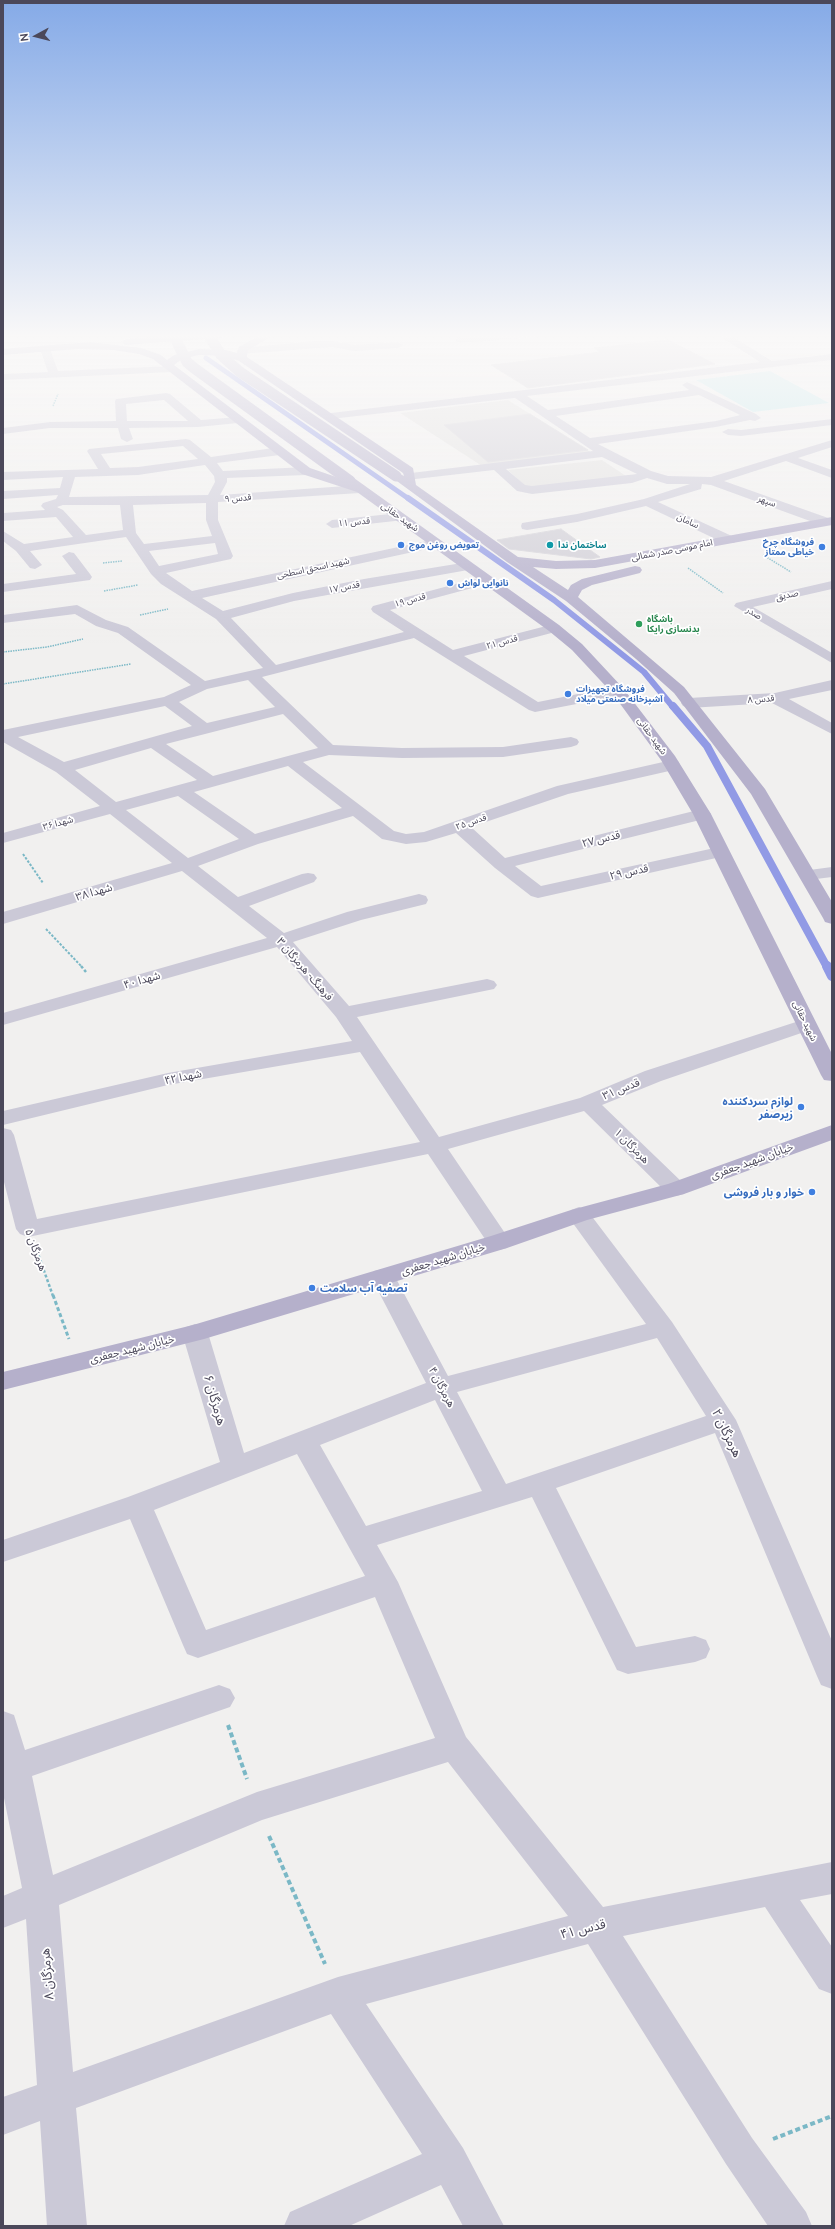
<!DOCTYPE html>
<html>
<head>
<meta charset="utf-8">
<style>
	body { margin:0 }
	#map { position:relative; width:835px; height:2229px; overflow:hidden; background:#f1f0ef; font-family:Ubuntu,sans-serif }
	canvas { display:block }
	.frame { position:absolute; inset:0; border:4px solid #4b485a; pointer-events:none }
	.north { position:absolute; left:16px; top:16px; width:40px; height:40px; -webkit-text-stroke:3px #fff; paint-order:stroke; rotate:263deg; font-size:11px; font-weight:700; line-height:16px; text-align:center; color:#4b485a }
	.north::after { content:''; display:block; margin:auto; width:14px; height:18px; background:#4b485a; clip-path:polygon(50% 0,100% 100%,50% 72%,0 100%) }
</style>
</head>
<body>
<div id="map">
<canvas width="835" height="2229"></canvas>
<div class="frame"></div>
<div class="north">N</div>
</div>
<script>
const ctx = document.querySelector('canvas').getContext('2d');
ctx.lineJoin = 'round';
function fill(path, color) {
  ctx.fillStyle = color;
  ctx.fill(path, 'evenodd');
}
function shape(rows) {
  const path = new Path2D();
  for (const r of rows) {
    path.moveTo(r[0], r[1]);
    for (let i = 2; i < r.length; i += 2) path.lineTo(r[i], r[i + 1]);
  }
  return path;
}
function strokePath(path, color, width, dash) {
  ctx.strokeStyle = color;
  ctx.lineWidth = width;
  ctx.lineCap = dash ? 'butt' : 'round';
  ctx.setLineDash(dash || []);
  ctx.stroke(path);
}
function write(font, color, halo, rows, align = 'center') {
  ctx.font = font + ' Ubuntu,"Noto Sans Arabic",sans-serif';
  ctx.lineWidth = 3.5;
  ctx.setLineDash([]);
  ctx.textBaseline = 'middle';
  ctx.strokeStyle = halo;
  ctx.fillStyle = color;
  for (const [text, x, y, turn = 0] of rows) {
    ctx.save();
    ctx.translate(x, y);
    ctx.rotate((+turn || 0) * Math.PI / 180);
    ctx.textAlign = isNaN(turn) ? turn : align;
    if (halo) ctx.strokeText(text, 0, 0);
    ctx.fillText(text, 0, 0);
    ctx.restore();
  }
}
fill(shape([
	[508,400,592,453,482,466,400,413],
	[602,460,629,478,527,488,508,470]
]), '#e2e1e0');
fill(shape([
	[770,371,829,403,753,412,696,380]
]), '#c0e8eb');
strokePath(shape([
	[206,358,409,499]
]), '#919ae5', 5);
strokePath(shape([
	[408,498,554,600,644,672,673,707]
]), '#919ae5', 6);
strokePath(shape([
	[673,706,707,746,827,967]
]), '#919ae5', 8);
strokePath(shape([
	[827,966,832,976]
]), '#919ae5', 10);
const building = shape([
	[668,340,715,364,528,388,491,365,600,352,594,348,668,340],
	[530,414,588,450,488,462,444,425,530,414],
	[561,529,600,557,591,559,509,549,497,540,561,529]
]);
fill(building, '#d0ced6');
strokePath(building, '#d5d3d9', 1);
strokePath(shape([
	[53,406,58,394],
	[763,555,791,572],
	[103,563,122,561],
	[688,568,723,593],
	[104,591,138,585],
	[140,615,168,609],
	[3,652,47,647,83,639],
	[3,684,131,664]
]), '#7bb8c6', 1.5, [1.5, 1]);
strokePath(shape([
	[23,854,43,883],
	[46,929,82,967]
]), '#7bb8c6', 2, [2.5, 1.5]);
strokePath(shape([
	[81,966,86,972],
	[37,1251,53,1296]
]), '#7bb8c6', 2.5, [3, 2]);
strokePath(shape([
	[53,1295,69,1339]
]), '#7bb8c6', 3, [4, 2.5]);
strokePath(shape([
	[228,1725,247,1779],
	[269,1836,325,1964],
	[773,2139,832,2116]
]), '#7bb8c6', 4, [5, 3]);
fill(shape([
	[493,334,539,334,534,337,460,343,455,340,460,337,493,334],
	[716,334,728,334,772,361,832,354,832,360,527,396,548,410,689,390,682,385,687,382,756,414,761,418,755,421,750,420,716,427,598,444,651,471,668,476,711,477,832,440,832,447,798,458,832,470,832,478,786,461,724,481,831,519,831,525,821,525,711,485,702,484,701,489,658,502,734,537,736,540,734,543,724,543,646,506,577,522,527,530,522,529,521,526,522,523,577,514,644,499,690,484,667,484,647,478,632,483,532,494,517,491,494,470,407,480,405,477,411,473,593,451,515,398,331,419,325,416,331,413,760,362,716,334],
	[699,395,740,415,716,421,590,438,556,416,699,395],
	[602,457,637,474,532,486,525,485,506,469,602,457],
	[315,341,332,341,355,345,398,342,403,345,398,348,355,351,332,347,241,354,236,351,241,348,315,341],
	[45,346,50,349,58,371,172,366,177,369,172,372,3,380,3,374,48,372,40,349,45,346],
	[166,393,170,394,201,420,238,417,244,420,238,423,198,427,129,428,133,439,127,442,121,439,118,428,50,428,3,434,3,428,50,422,116,421,115,401,116,399,166,393],
	[164,400,188,421,127,421,126,404,164,400],
	[832,419,832,425,741,436,728,435,722,432,728,429,741,430,832,419],
	[186,439,190,440,211,457,280,447,286,451,280,455,217,463,223,471,306,467,312,471,306,475,227,478,227,482,220,495,360,485,366,489,360,493,218,502,218,520,233,556,231,559,166,573,192,591,436,539,443,543,436,547,202,598,223,611,293,593,364,579,468,562,475,566,468,570,294,601,231,618,276,665,404,632,373,612,371,609,373,606,486,576,491,577,493,580,491,583,390,610,453,650,554,624,559,625,561,628,559,631,464,656,538,702,618,686,623,688,626,691,623,694,618,696,535,712,529,710,414,638,262,677,333,745,402,748,503,747,571,737,577,739,579,742,577,745,571,747,503,757,402,758,329,755,303,762,394,831,406,834,424,832,557,786,672,760,678,761,680,765,678,769,568,794,471,827,505,858,702,809,708,810,711,814,708,818,515,866,541,886,719,847,725,848,728,852,725,856,538,898,531,896,495,868,456,833,426,842,406,844,382,839,353,816,258,844,198,866,238,897,302,874,308,873,314,874,317,878,314,882,249,906,284,933,347,912,419,894,426,896,428,900,426,904,361,920,293,942,349,1006,487,979,494,981,497,985,494,989,357,1017,439,1137,580,1098,645,1071,799,1021,806,1019,813,1021,816,1025,813,1029,661,1081,602,1105,684,1184,688,1189,684,1194,676,1196,668,1194,584,1111,448,1149,511,1242,507,1248,499,1250,491,1248,428,1154,28,1237,20,1234,16,1229,3,1178,3,1128,11,1130,14,1135,37,1219,420,1142,360,1052,168,1085,3,1125,3,1111,168,1073,352,1041,336,1017,277,947,3,1025,3,1013,267,938,182,871,3,924,3,912,172,863,110,814,3,843,3,833,100,806,56,772,3,742,3,730,164,697,191,685,118,633,96,626,75,614,3,623,3,615,77,605,106,620,128,627,205,681,263,668,216,619,161,584,151,574,126,537,30,551,42,565,35,569,30,568,16,551,3,541,3,531,24,544,73,537,56,517,3,521,3,513,45,510,41,506,43,503,56,499,58,495,3,499,3,491,60,488,63,477,3,480,3,472,98,469,87,451,89,449,186,439],
	[183,446,198,459,138,467,110,468,101,454,183,446],
	[205,465,214,476,215,482,208,495,69,497,75,477,138,475,205,465],
	[206,503,206,520,212,536,144,544,136,533,133,505,206,503],
	[63,505,120,505,123,530,86,535,63,510,57,507,63,505],
	[215,543,218,554,159,566,149,551,215,543],
	[248,680,275,707,207,723,179,702,207,689,248,680],
	[165,706,192,726,64,762,18,737,165,706],
	[283,714,318,748,213,776,166,744,283,714],
	[151,748,197,780,116,802,75,770,151,748],
	[288,766,342,808,255,834,194,792,288,766],
	[178,796,239,839,188,858,126,810,178,796],
	[400,513,406,517,404,520,332,528,326,524,332,520,400,513],
	[69,552,74,553,90,574,92,577,90,580,3,592,3,584,76,574,62,556,69,552],
	[832,581,832,589,753,607,832,653,832,663,734,606,736,603,832,581],
	[832,680,832,690,789,699,832,723,832,734,772,703,689,708,683,706,681,703,683,700,689,698,775,693,832,680],
	[832,867,832,877,808,880,802,879,799,875,802,871,832,867],
	[579,1207,587,1210,672,1322,736,1420,832,1641,832,1689,821,1685,817,1676,715,1433,556,1488,636,1647,695,1636,706,1640,710,1649,706,1658,695,1662,628,1674,617,1670,532,1497,377,1545,398,1582,466,1737,603,1907,832,1862,832,1894,800,1900,832,1947,832,1994,819,1989,765,1907,623,1936,752,2138,806,2212,812,2226,768,2226,726,2164,588,1944,366,2004,463,2148,504,2226,463,2226,441,2185,349,2226,284,2226,290,2212,422,2154,331,2014,76,2108,87,2226,47,2226,40,2121,3,2135,3,2097,37,2085,26,1919,3,1928,3,1896,22,1888,3,1793,3,1711,14,1715,25,1750,219,1685,230,1689,235,1698,230,1707,32,1776,53,1875,257,1792,435,1738,375,1597,198,1658,187,1654,183,1645,130,1519,3,1562,3,1540,128,1497,220,1462,182,1333,186,1327,195,1324,204,1327,208,1333,244,1453,426,1383,371,1277,374,1271,383,1269,392,1271,448,1376,646,1324,567,1215,571,1210,579,1207],
	[657,1338,706,1416,506,1484,457,1392,657,1338],
	[435,1400,482,1491,366,1526,320,1445,435,1400],
	[297,1454,365,1576,206,1630,154,1510,297,1454],
	[448,1762,568,1916,338,1977,73,2072,59,1905,262,1820,448,1762]
]), '#cbc9d7');
fill(shape([
	[187,334,235,334,230,337,126,345,121,342,126,339,187,334],
	[262,334,276,334,248,350,247,357,413,468,416,485,518,557,556,561,595,560,832,517,832,525,595,568,556,569,533,567,568,590,571,585,582,579,635,566,640,567,642,570,640,573,592,585,582,590,578,597,684,687,765,789,832,902,832,924,825,922,823,918,751,794,674,693,636,659,566,601,507,562,390,476,396,472,404,476,403,473,239,361,225,356,199,355,182,359,174,365,310,468,345,480,350,477,354,478,559,625,582,644,623,688,675,756,711,814,832,1054,832,1081,824,1080,821,1075,693,814,661,760,613,694,572,650,549,631,357,492,302,474,153,359,139,354,114,350,77,349,3,355,3,349,90,342,141,348,161,355,167,360,174,355,199,349,226,350,237,353,239,347,262,334],
	[832,1125,832,1140,684,1194,587,1220,507,1248,204,1339,3,1390,3,1372,193,1325,491,1236,571,1210,668,1184,832,1125]
]), '#b5b0cb');
strokePath(shape([
	[173,334,187,362,194,368,350,481],
	[208,334,221,355,240,372,396,476]
]), '#b5b0cb', 11);
const sky = ctx.createLinearGradient(0, 0, 0, 646);
sky.addColorStop(0, '#85aae7');
sky.addColorStop(0.52, '#f9f8f8');
sky.addColorStop(1, '#f9f8f800');
ctx.fillStyle = sky;
ctx.fillRect(0, 0, 835, 646);
for (const [x, y, r, color] of [
	[401,545,4,"#3f7fe0"],
	[550,545,4,"#0f9aa8"],
	[822,547,4,"#3f7fe0"],
	[450,583,4,"#3f7fe0"],
	[639,624,4,"#2e9e5b"],
	[568,694,4,"#3f7fe0"],
	[801,1107,4,"#3f7fe0"],
	[812,1192,4,"#3f7fe0"],
	[312,1288,4,"#3f7fe0"]
]) {
  const dot = new Path2D();
  dot.arc(x, y, r, 0, 2 * Math.PI);
  ctx.fillStyle = color;
  ctx.fill(dot);
  strokePath(dot, '#fff', 1.5);
}
write('9px', '#4b485a', '#fff', [
	["قدس ۹",238,498,-4],
	["سپهر",767,501,20],
	["شهید حقانی",400,517,35],
	["سامان",688,521,25],
	["قدس ۱۱",354,522,-5],
	["امام موسی صدر شمالی",672,550,-11],
	["شهید اسحق اسطحی",313,568,-12],
	["قدس ۱۷",344,587,-11],
	["صدیق",787,595,-13],
	["قدس ۱۹",410,600,-15],
	["صدر",754,613,31],
	["قدس ۲۱",502,642,-15],
	["قدس ۸",761,699,-4],
	["شهید حقانی",652,736,54],
	["قدس ۲۵",471,822,-19],
	["شهدا ۳۶",58,823,-15],
	["شهید حقانی",805,1021,64]
]);
write('bold 9px', '#366cbe', '#fff', [
	["فروشگاه چرخ",814,542,"right"],
	["خیاطی ممتاز",814,552,"right"],
	["تعویض روغن موج",409,545],
	["نانوایی لواش",458,583],
	["فروشگاه تجهیزات",576,689],
	["آشپزخانه صنعتی میلاد",576,699]
], 'left');
write('bold 9px', '#0d838f', '#fff', [
	["ساختمان ندا",558,545]
], 'left');
write('bold 9px', '#27864d', '#fff', [
	["باشگاه",647,619],
	["بدنسازی رایکا",647,629]
], 'left');
write('11px', '#4b485a', '#fff', [
	["قدس ۲۷",601,839,-14],
	["قدس ۲۹",629,872,-12],
	["شهدا ۳۸",94,892,-16],
	["فرهنگ- هرمزگان ۳",305,969,49],
	["شهدا ۴۰",142,980,-16],
	["شهدا ۴۲",183,1077,-11],
	["قدس ۳۱",621,1089,-22],
	["هرمزگان ۱",632,1146,45],
	["خیابان شهید جعفری",752,1161,-20],
	["هرمزگان ۵",36,1250,70],
	["خیابان شهید جعفری",443,1259,-17],
	["خیابان شهید جعفری",132,1349,-14],
	["هرمزگان ۴",442,1387,62]
]);
write('bold 11px', '#366cbe', '#fff', [
	["لوازم سردکننده",793,1101],
	["زیرصفر",793,1114],
	["خوار و بار فروشی",804,1192],
	["تصفیه آب سلامت",320,1288,"left"]
], 'right');
write('13px', '#4b485a', '#fff', [
	["هرمزگان ۶",215,1400,74],
	["هرمزگان ۲",727,1433,64],
	["قدس ۴۱",583,1929,-14],
	["هرمزگان ۸",47,1974,-95]
]);
</script>
</body>
</html>
